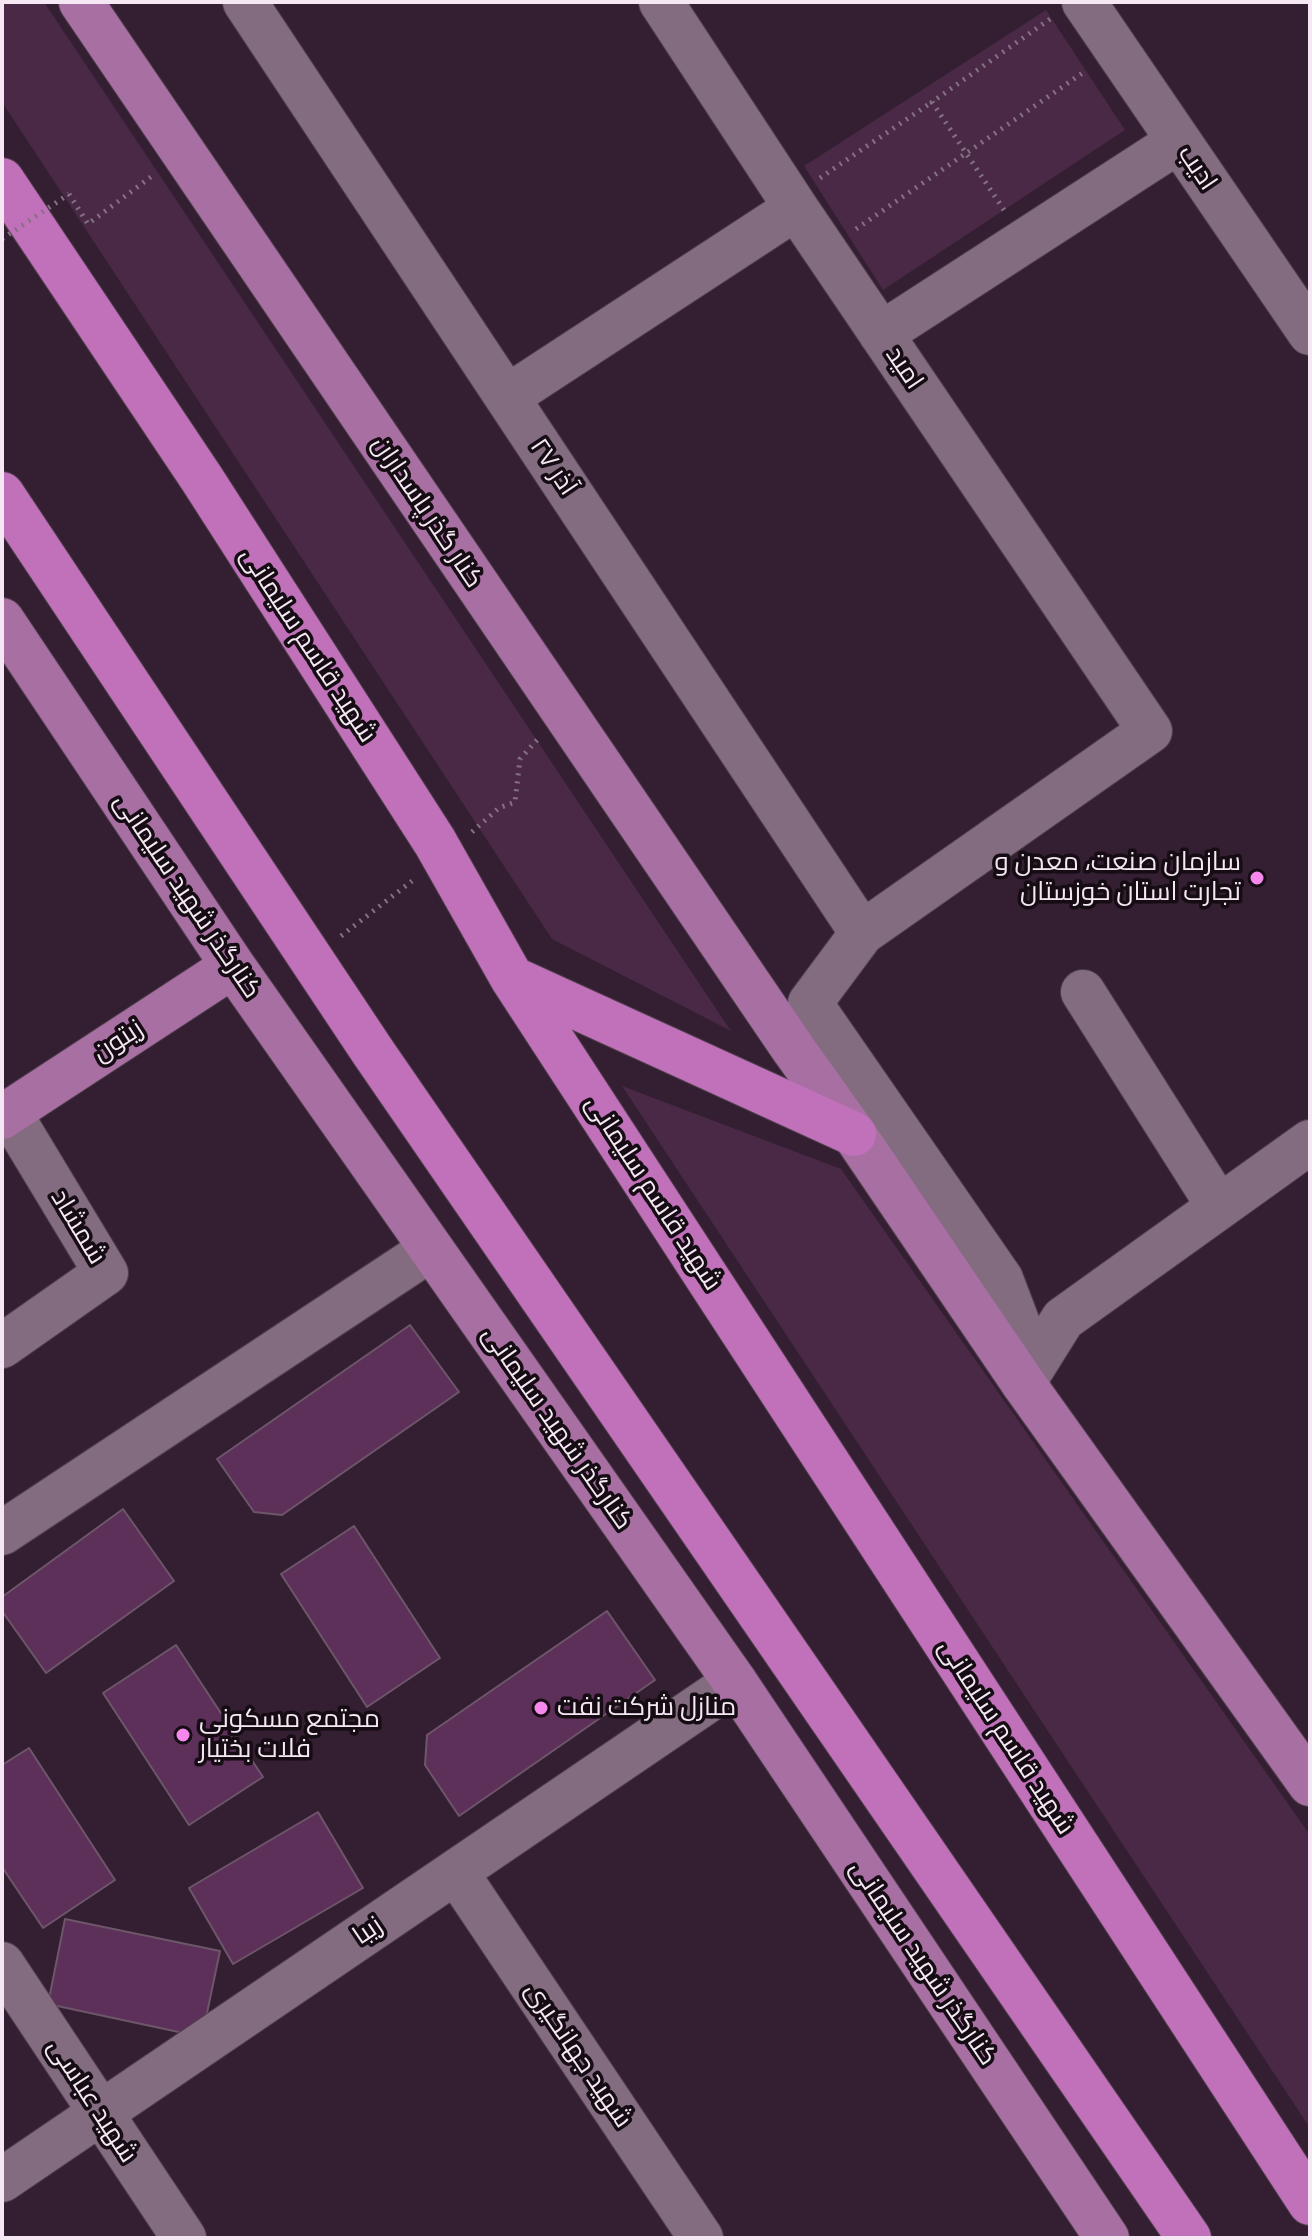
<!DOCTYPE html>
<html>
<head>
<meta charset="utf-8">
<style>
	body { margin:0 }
	#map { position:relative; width:1312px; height:2240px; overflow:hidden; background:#331f31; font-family:"Zilla Slab",serif }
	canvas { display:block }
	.frame { position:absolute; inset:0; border:4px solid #f5e7f3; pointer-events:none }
</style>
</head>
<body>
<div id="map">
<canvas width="1312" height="2240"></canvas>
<div class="frame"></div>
</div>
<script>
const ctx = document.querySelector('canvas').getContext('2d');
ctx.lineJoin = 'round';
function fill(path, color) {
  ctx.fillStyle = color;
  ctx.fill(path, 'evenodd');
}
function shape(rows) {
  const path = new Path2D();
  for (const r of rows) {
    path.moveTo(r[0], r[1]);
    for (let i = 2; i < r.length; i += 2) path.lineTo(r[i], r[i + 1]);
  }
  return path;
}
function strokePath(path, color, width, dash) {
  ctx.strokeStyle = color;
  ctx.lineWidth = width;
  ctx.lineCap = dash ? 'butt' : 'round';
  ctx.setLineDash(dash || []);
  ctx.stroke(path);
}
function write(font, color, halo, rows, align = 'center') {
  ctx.font = font + ' "Zilla Slab",Cairo,serif';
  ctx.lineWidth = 7;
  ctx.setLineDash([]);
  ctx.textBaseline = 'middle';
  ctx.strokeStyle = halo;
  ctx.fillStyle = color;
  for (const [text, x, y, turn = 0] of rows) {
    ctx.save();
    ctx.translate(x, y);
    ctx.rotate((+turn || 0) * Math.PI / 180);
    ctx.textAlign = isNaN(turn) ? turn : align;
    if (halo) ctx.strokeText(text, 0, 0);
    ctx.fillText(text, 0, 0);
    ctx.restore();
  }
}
fill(shape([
	[2,2,44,2,731,1031,552,939,2,102],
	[1046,10,1125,130,883,290,804,166],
	[622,1086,841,1169,1310,1835,1310,2128]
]), '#492946');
const building = shape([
	[410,1325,459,1392,282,1515,254,1512,217,1459,410,1325],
	[123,1509,174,1581,46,1673,2,1611,2,1597,123,1509],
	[354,1526,440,1658,367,1707,281,1574,354,1526],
	[607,1611,655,1680,459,1816,425,1765,427,1735,607,1611],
	[176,1645,263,1777,189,1825,103,1693,176,1645],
	[29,1748,115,1880,43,1928,2,1867,2,1765,29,1748],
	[318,1812,363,1888,233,1964,189,1888,318,1812],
	[65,1919,220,1951,202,2037,48,2004,65,1919]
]);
fill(building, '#5d3059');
strokePath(building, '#6d566a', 2);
const minor = shape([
	[245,2,862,933],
	[661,2,796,208,1150,731,862,933,810,1003,1001,1279,1020,1329,1023,1383],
	[1084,2,1310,333],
	[881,334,1179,141],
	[507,397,796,208],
	[1083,992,1219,1207],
	[2,1346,106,1273,9,1112],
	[1023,1383,1063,1319,1310,1142],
	[2,1533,431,1249],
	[456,1872,701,2238],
	[2,1964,184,2238],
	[2,2180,735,1682]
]);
const major = shape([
	[81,2,794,1050,854,1134,1023,1383,1310,1784],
	[2,620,233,966,735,1682,1107,2238],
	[2,1117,233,966]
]);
const highway = shape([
	[2,180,202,479,435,842,512,978,1310,2203],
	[2,494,373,1052,1189,2238],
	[512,978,854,1134]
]);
strokePath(minor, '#4f3e4d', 46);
strokePath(major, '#4f3e4d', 46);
strokePath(highway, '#4f3e4d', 46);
strokePath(shape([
	[820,178,932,102],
	[69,194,88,224,152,176],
	[1004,210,932,102,1050,19],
	[856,229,1084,72],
	[472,832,499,808,515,802,520,759,537,740],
	[341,936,412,881]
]), '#847282', 5, [2, 6]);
strokePath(minor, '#836b80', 44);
strokePath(major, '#a86fa2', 44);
strokePath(highway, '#c071b9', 44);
strokePath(shape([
	[2,239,69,194]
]), '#847282', 5, [2, 6]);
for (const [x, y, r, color] of [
	[1257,878,8,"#f688ed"],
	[541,1708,8,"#f688ed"],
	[183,1735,8,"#f688ed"]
]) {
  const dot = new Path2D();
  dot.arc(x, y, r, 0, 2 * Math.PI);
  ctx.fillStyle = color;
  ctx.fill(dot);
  strokePath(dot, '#150c14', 3);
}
write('26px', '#f5e7f3', '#150c14', [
	["ادیب",1197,168,56],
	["امید",904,368,56],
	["آذر ۲۷",553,467,56],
	["کنار گذر پاسداران",427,512,56],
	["شهید قاسم سلیمانی",308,645,57],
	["کنارگذر شهید سلیمانی",187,896,56],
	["زیتون",118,1041,-33],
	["شهید قاسم سلیمانی",653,1193,57],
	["شمشاد",78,1227,59],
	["کنارگذر شهید سلیمانی",557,1428,55],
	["شهید قاسم سلیمانی",1006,1737,57],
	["زیبا",368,1931,-34],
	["کنارگذر شهید سلیمانی",923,1963,56],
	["شهید جهانگیری",578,2055,56],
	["شهید عباسی",92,2101,57]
]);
write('26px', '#f5e7f3', '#150c14', [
	["سازمان صنعت، معدن و",1241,863,"right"],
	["تجارت استان خوزستان",1241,893,"right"],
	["منازل شرکت نفت",557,1708],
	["مجتمع مسکونی",199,1720],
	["فلات بختیار",199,1750]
], 'left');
</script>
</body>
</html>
